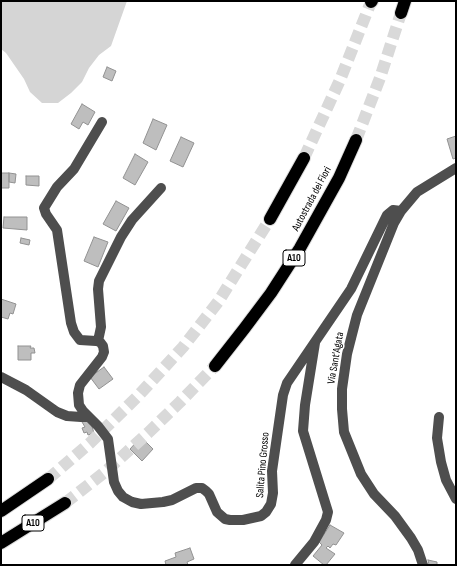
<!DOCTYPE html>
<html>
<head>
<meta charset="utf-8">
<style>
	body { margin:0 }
	#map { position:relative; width:457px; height:566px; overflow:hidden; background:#fff; font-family:"Sofia Sans Condensed",sans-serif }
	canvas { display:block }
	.frame { position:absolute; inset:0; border:2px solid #000; pointer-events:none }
</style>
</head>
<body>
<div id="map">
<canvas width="457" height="566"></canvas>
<div class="frame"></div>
</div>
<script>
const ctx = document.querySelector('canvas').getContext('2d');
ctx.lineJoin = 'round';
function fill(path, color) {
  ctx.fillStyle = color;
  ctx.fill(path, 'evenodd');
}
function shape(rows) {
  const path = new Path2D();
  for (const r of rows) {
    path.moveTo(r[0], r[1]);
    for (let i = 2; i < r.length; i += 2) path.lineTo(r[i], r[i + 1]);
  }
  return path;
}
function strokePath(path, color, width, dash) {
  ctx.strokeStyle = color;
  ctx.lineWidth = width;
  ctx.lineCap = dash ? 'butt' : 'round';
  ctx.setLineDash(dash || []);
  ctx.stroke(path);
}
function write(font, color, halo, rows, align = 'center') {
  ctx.font = font + ' "Sofia Sans Condensed",sans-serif';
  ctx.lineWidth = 3;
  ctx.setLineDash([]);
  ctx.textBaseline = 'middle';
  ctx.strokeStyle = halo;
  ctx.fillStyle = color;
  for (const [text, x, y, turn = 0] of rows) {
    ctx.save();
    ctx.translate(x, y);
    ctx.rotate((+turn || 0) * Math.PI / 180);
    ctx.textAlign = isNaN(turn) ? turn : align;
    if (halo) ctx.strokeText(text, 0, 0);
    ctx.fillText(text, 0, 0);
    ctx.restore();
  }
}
fill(shape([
	[1,1,127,1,111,46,99,55,89,68,82,82,71,93,58,103,42,103,30,92,24,79,6,53,1,49]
]), '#d5d5d5');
const building = shape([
	[107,67,116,71,112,81,103,77,107,67],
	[82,104,95,112,88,125,83,122,79,129,71,124,82,104],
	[153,119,167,125,156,150,143,143,153,119],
	[456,136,456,158,453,159,447,139,456,136],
	[181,137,194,143,183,167,170,161,181,137],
	[135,154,148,162,135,185,123,178,135,154],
	[1,173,9,173,9,188,1,188,1,173],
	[9,173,16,174,15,183,9,182,9,173],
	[26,176,39,176,39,186,26,185,26,176],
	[116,201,129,208,116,231,103,224,116,201],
	[4,217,27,217,27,230,3,228,4,217],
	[94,237,108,242,98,267,84,261,94,237],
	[21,238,30,240,29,245,20,243,21,238],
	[1,299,16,304,13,314,10,313,8,319,1,317,1,299],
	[18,346,31,346,30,348,34,348,35,353,31,353,31,360,18,360,18,346],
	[104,367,113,379,99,389,90,377,104,367],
	[90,420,94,433,88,435,87,432,84,433,82,428,85,427,82,422,90,420],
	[141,437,153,449,142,461,130,449,141,437],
	[330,525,344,533,336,545,333,544,330,548,328,546,326,548,335,554,326,565,324,565,313,556,322,545,319,542,330,525],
	[190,548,194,559,187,562,188,565,166,565,165,561,176,557,175,553,190,548],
	[428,560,437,562,437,565,429,565,428,560]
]);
fill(building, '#bebebe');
strokePath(building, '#929292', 1);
strokePath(shape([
	[356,140,380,78,401,13],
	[304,158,340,80,371,2],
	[48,479,90,443,138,396,183,347,218,302,270,219],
	[65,503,105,472,148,433,180,402,215,366]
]), '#d9d9d9', 12, [12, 6]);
const highway = shape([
	[371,2,372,1],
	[401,13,405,1],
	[270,219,304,158],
	[215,366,244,329,271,293,300,248,339,178,356,140],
	[1,511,48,479],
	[1,543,65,503]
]);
strokePath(highway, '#dbdbdb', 14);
strokePath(shape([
	[102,122,74,169,57,187,44,208,46,214,57,230,71,323,74,332,80,340,96,341,100,342,103,346,104,352,102,357,80,385,78,393,79,405,83,411,98,426,108,439,114,482,118,491,123,497,132,502,141,504,163,502,172,500,196,488,202,488,206,491,209,494,217,512,225,519,230,520,243,520,261,516,266,512,271,504,273,493,272,471,283,395,287,383,351,289,387,215,393,210,401,211],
	[98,341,101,327,98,289,99,281,121,237,132,220,161,188],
	[1,377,26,390,57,412,67,416,81,417,88,417],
	[439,417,437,438,441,462,446,480,456,499],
	[295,565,314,542,326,520,328,512,303,431,305,405,315,343],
	[423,565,418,550,411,538,395,516,374,494,361,474,344,432,342,409,342,389,347,354,357,315,394,223,401,211,417,192,456,168]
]), '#4e4e4e', 10);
strokePath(highway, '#000', 12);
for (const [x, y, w] of [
	[294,258,22],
	[33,523,22]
]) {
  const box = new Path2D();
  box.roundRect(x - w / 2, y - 8, w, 16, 3);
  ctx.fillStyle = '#fff';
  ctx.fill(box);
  strokePath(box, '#000', 1);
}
write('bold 10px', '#000', null, [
	["A10",294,258],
	["A10",33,523]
]);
write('11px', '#000', '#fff', [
	["Autostrada dei Fiori",312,199,-62],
	["Via Sant'Agata",336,358,-80],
	["Salita Pino Grosso",263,465,-85]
]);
</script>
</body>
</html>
